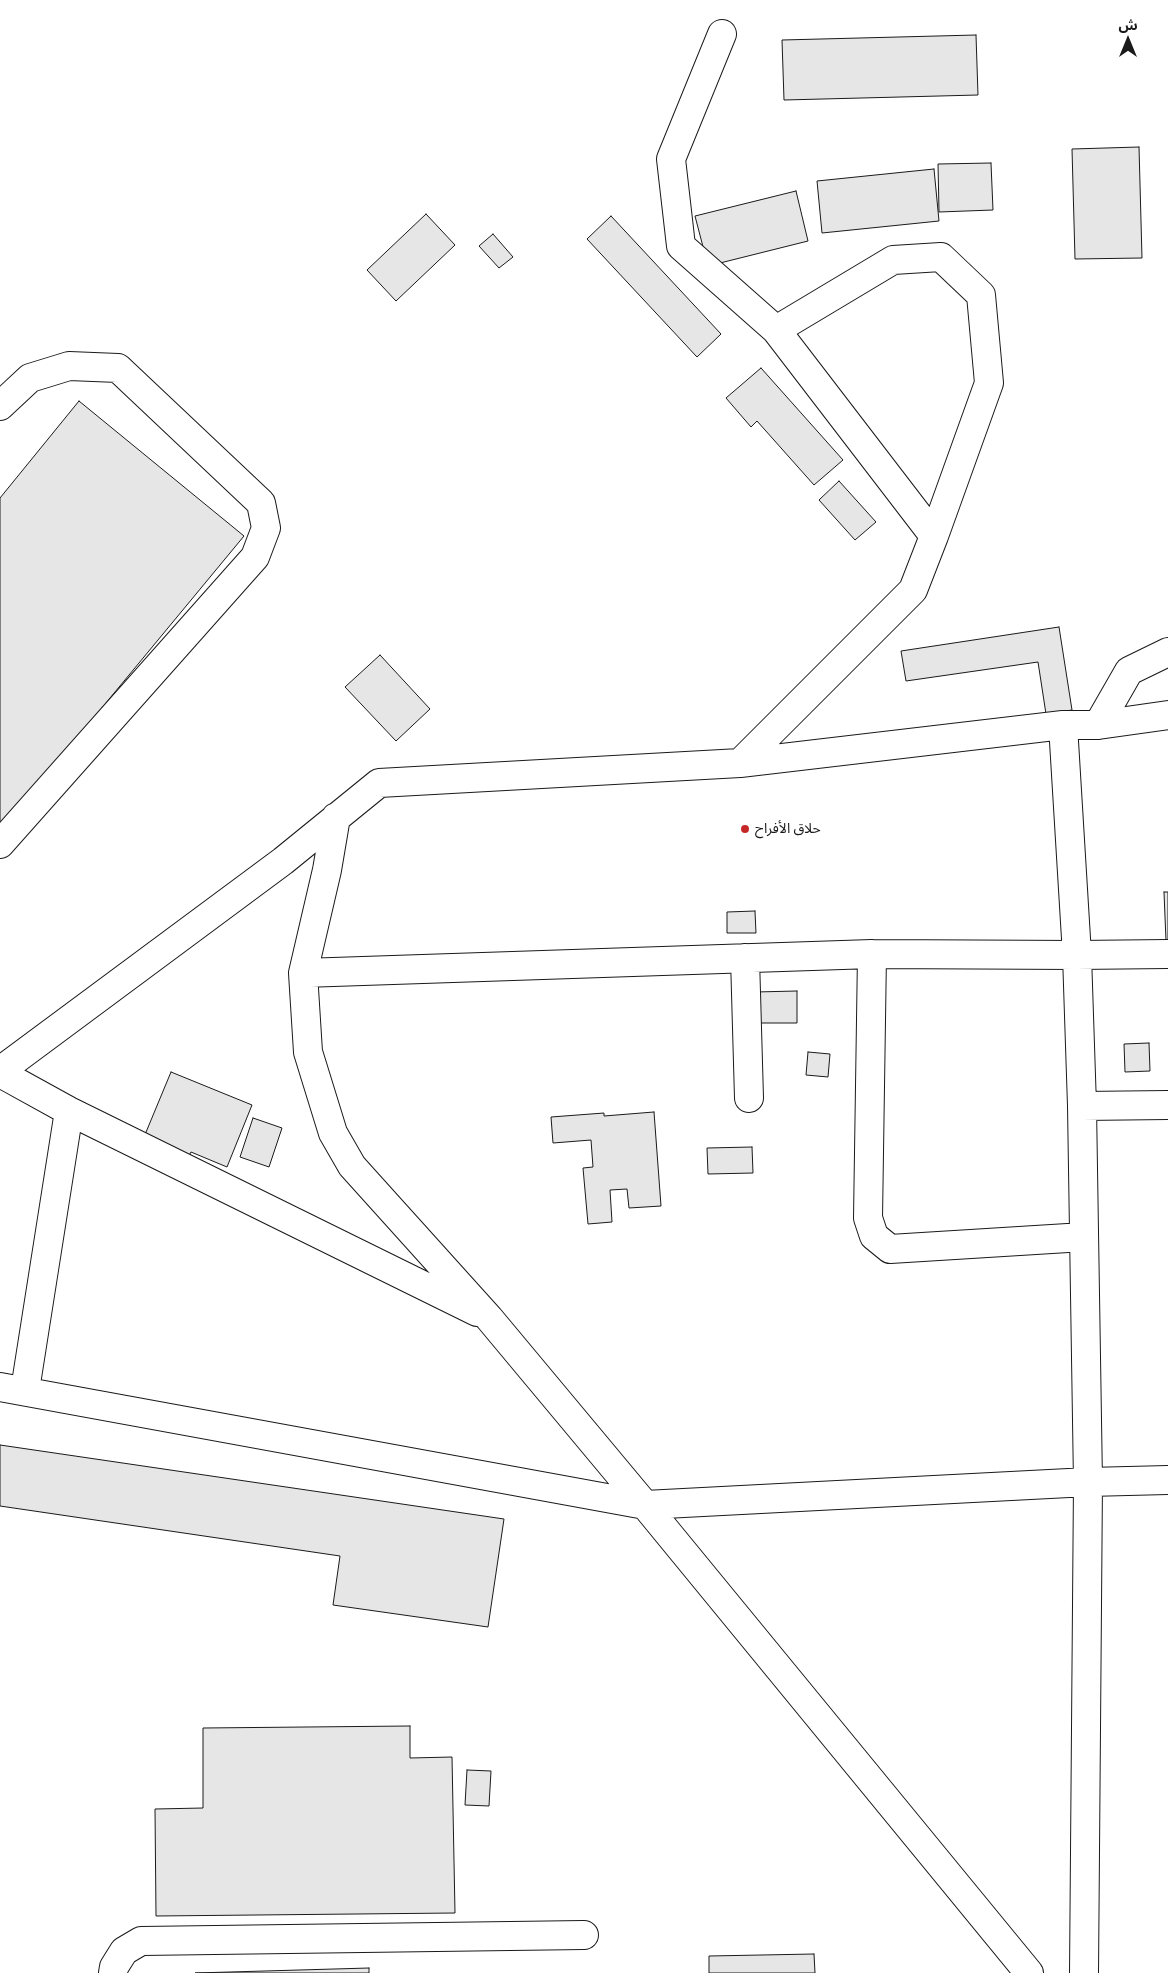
<!DOCTYPE html>
<html>
<head>
<meta charset="utf-8">
<style>
	body { margin:0 }
	#map { position:relative; width:1168px; height:1973px; overflow:hidden; background:#fff; font-family:"Archivo Narrow","Noto Sans Arabic",sans-serif }
	canvas { display:block }
	.north { position:absolute; left:1103px; top:15px; width:50px; height:50px; -webkit-text-stroke:4px #fff; paint-order:stroke; rotate:0deg; font-size:14px; font-weight:700; line-height:20px; text-align:center; color:#1a1a1a }
	.north::after { content:''; display:block; margin:auto; width:18px; height:22px; background:#1a1a1a; clip-path:polygon(50% 0,100% 100%,50% 72%,0 100%) }
</style>
</head>
<body>
<div id="map">
<canvas width="1168" height="1973"></canvas>
<div class="north">ش</div>
</div>
<script>
const ctx = document.querySelector('canvas').getContext('2d');
ctx.lineJoin = 'round';
function fill(path, color) {
  ctx.fillStyle = color;
  ctx.fill(path, 'evenodd');
}
function shape(rows) {
  const path = new Path2D();
  for (const r of rows) {
    path.moveTo(r[0], r[1]);
    for (let i = 2; i < r.length; i += 2) path.lineTo(r[i], r[i + 1]);
  }
  return path;
}
function strokePath(path, color, width, dash) {
  ctx.strokeStyle = color;
  ctx.lineWidth = width;
  ctx.lineCap = dash ? 'butt' : 'round';
  ctx.setLineDash(dash || []);
  ctx.stroke(path);
}
function write(font, color, halo, rows, align = 'center') {
  ctx.font = font + ' "Archivo Narrow","Noto Sans Arabic",sans-serif';
  ctx.lineWidth = 4;
  ctx.setLineDash([]);
  ctx.textBaseline = 'middle';
  ctx.strokeStyle = halo;
  ctx.fillStyle = color;
  for (const [text, x, y, turn = 0] of rows) {
    ctx.save();
    ctx.translate(x, y);
    ctx.rotate((+turn || 0) * Math.PI / 180);
    ctx.textAlign = isNaN(turn) ? turn : align;
    if (halo) ctx.strokeText(text, 0, 0);
    ctx.fillText(text, 0, 0);
    ctx.restore();
  }
}
const building = shape([
	[976,35,978,95,784,100,782,40,976,35],
	[1139,147,1142,258,1075,259,1072,149,1139,147],
	[991,163,993,210,939,212,938,164,991,163],
	[934,169,939,221,822,233,817,181,934,169],
	[796,191,808,241,708,266,695,216,796,191],
	[426,214,455,245,396,301,367,270,426,214],
	[611,216,721,334,697,357,587,239,611,216],
	[493,234,513,257,499,268,479,246,493,234],
	[761,368,843,460,814,485,757,421,751,427,726,398,761,368],
	[79,401,244,536,0,831,0,498,79,401],
	[839,481,876,522,855,540,819,500,839,481],
	[1059,627,1072,710,1046,714,1038,662,906,681,901,651,1059,627],
	[380,655,430,709,396,741,345,687,380,655],
	[1164,892,1168,892,1168,941,1166,941,1164,892],
	[755,911,756,933,727,933,727,912,755,911],
	[797,991,797,1023,755,1023,755,992,797,991],
	[1149,1043,1150,1071,1125,1072,1124,1044,1149,1043],
	[808,1052,830,1054,828,1077,806,1075,808,1052],
	[171,1072,252,1105,227,1167,191,1152,189,1156,144,1137,171,1072],
	[654,1112,661,1206,629,1208,627,1189,610,1190,612,1222,588,1224,583,1168,593,1167,591,1140,553,1143,551,1117,604,1113,604,1116,654,1112],
	[253,1118,282,1128,269,1167,240,1157,253,1118],
	[752,1147,753,1173,708,1174,707,1148,752,1147],
	[0,1445,504,1519,488,1627,333,1605,340,1556,0,1506,0,1445],
	[410,1726,410,1758,452,1757,455,1913,156,1916,155,1809,203,1808,203,1728,410,1726],
	[467,1770,491,1771,489,1806,465,1805,467,1770],
	[814,1954,815,1973,709,1973,709,1956,814,1954],
	[369,1968,369,1973,195,1973,369,1968]
]);
fill(building, '#e6e6e6');
strokePath(building, '#1a1a1a', 1);
const minor = shape([
	[722,34,671,159,681,246,776,330,934,536,913,590,740,763],
	[776,330,893,260,941,257,981,295,989,383,934,536],
	[0,406,30,378,69,366,118,368,261,503,266,528,255,557,0,844],
	[1063,725,1077,955,1082,1106,1088,1482,1084,1973],
	[1098,725,1129,671,1168,652],
	[336,817,327,870,303,973,308,1052,333,1133,352,1166,489,1318,645,1505,1029,1973],
	[872,954,868,1218,874,1236,890,1249,1084,1237],
	[745,958,749,1098],
	[303,973,872,954,1077,955,1168,954],
	[0,1071,283,861,379,783,740,763,1063,725,1098,725,1168,715],
	[0,1073,69,1111,477,1312],
	[1082,1106,1168,1105],
	[0,1387,645,1505,1088,1482,1168,1480],
	[25,1390,69,1111],
	[113,1973,114,1967,124,1951,141,1941,584,1935]
]);
strokePath(minor, '#1a1a1a', 30);
strokePath(minor, '#fff', 28);
for (const [x, y, r, color] of [
	[745,829,5,"#c62828"]
]) {
  const dot = new Path2D();
  dot.arc(x, y, r, 0, 2 * Math.PI);
  ctx.fillStyle = color;
  ctx.fill(dot);
  strokePath(dot, '#fff', 2);
}
write('14px', '#1a1a1a', '#fff', [
	["حلاق الأفراح",755,829]
], 'left');
</script>
</body>
</html>
